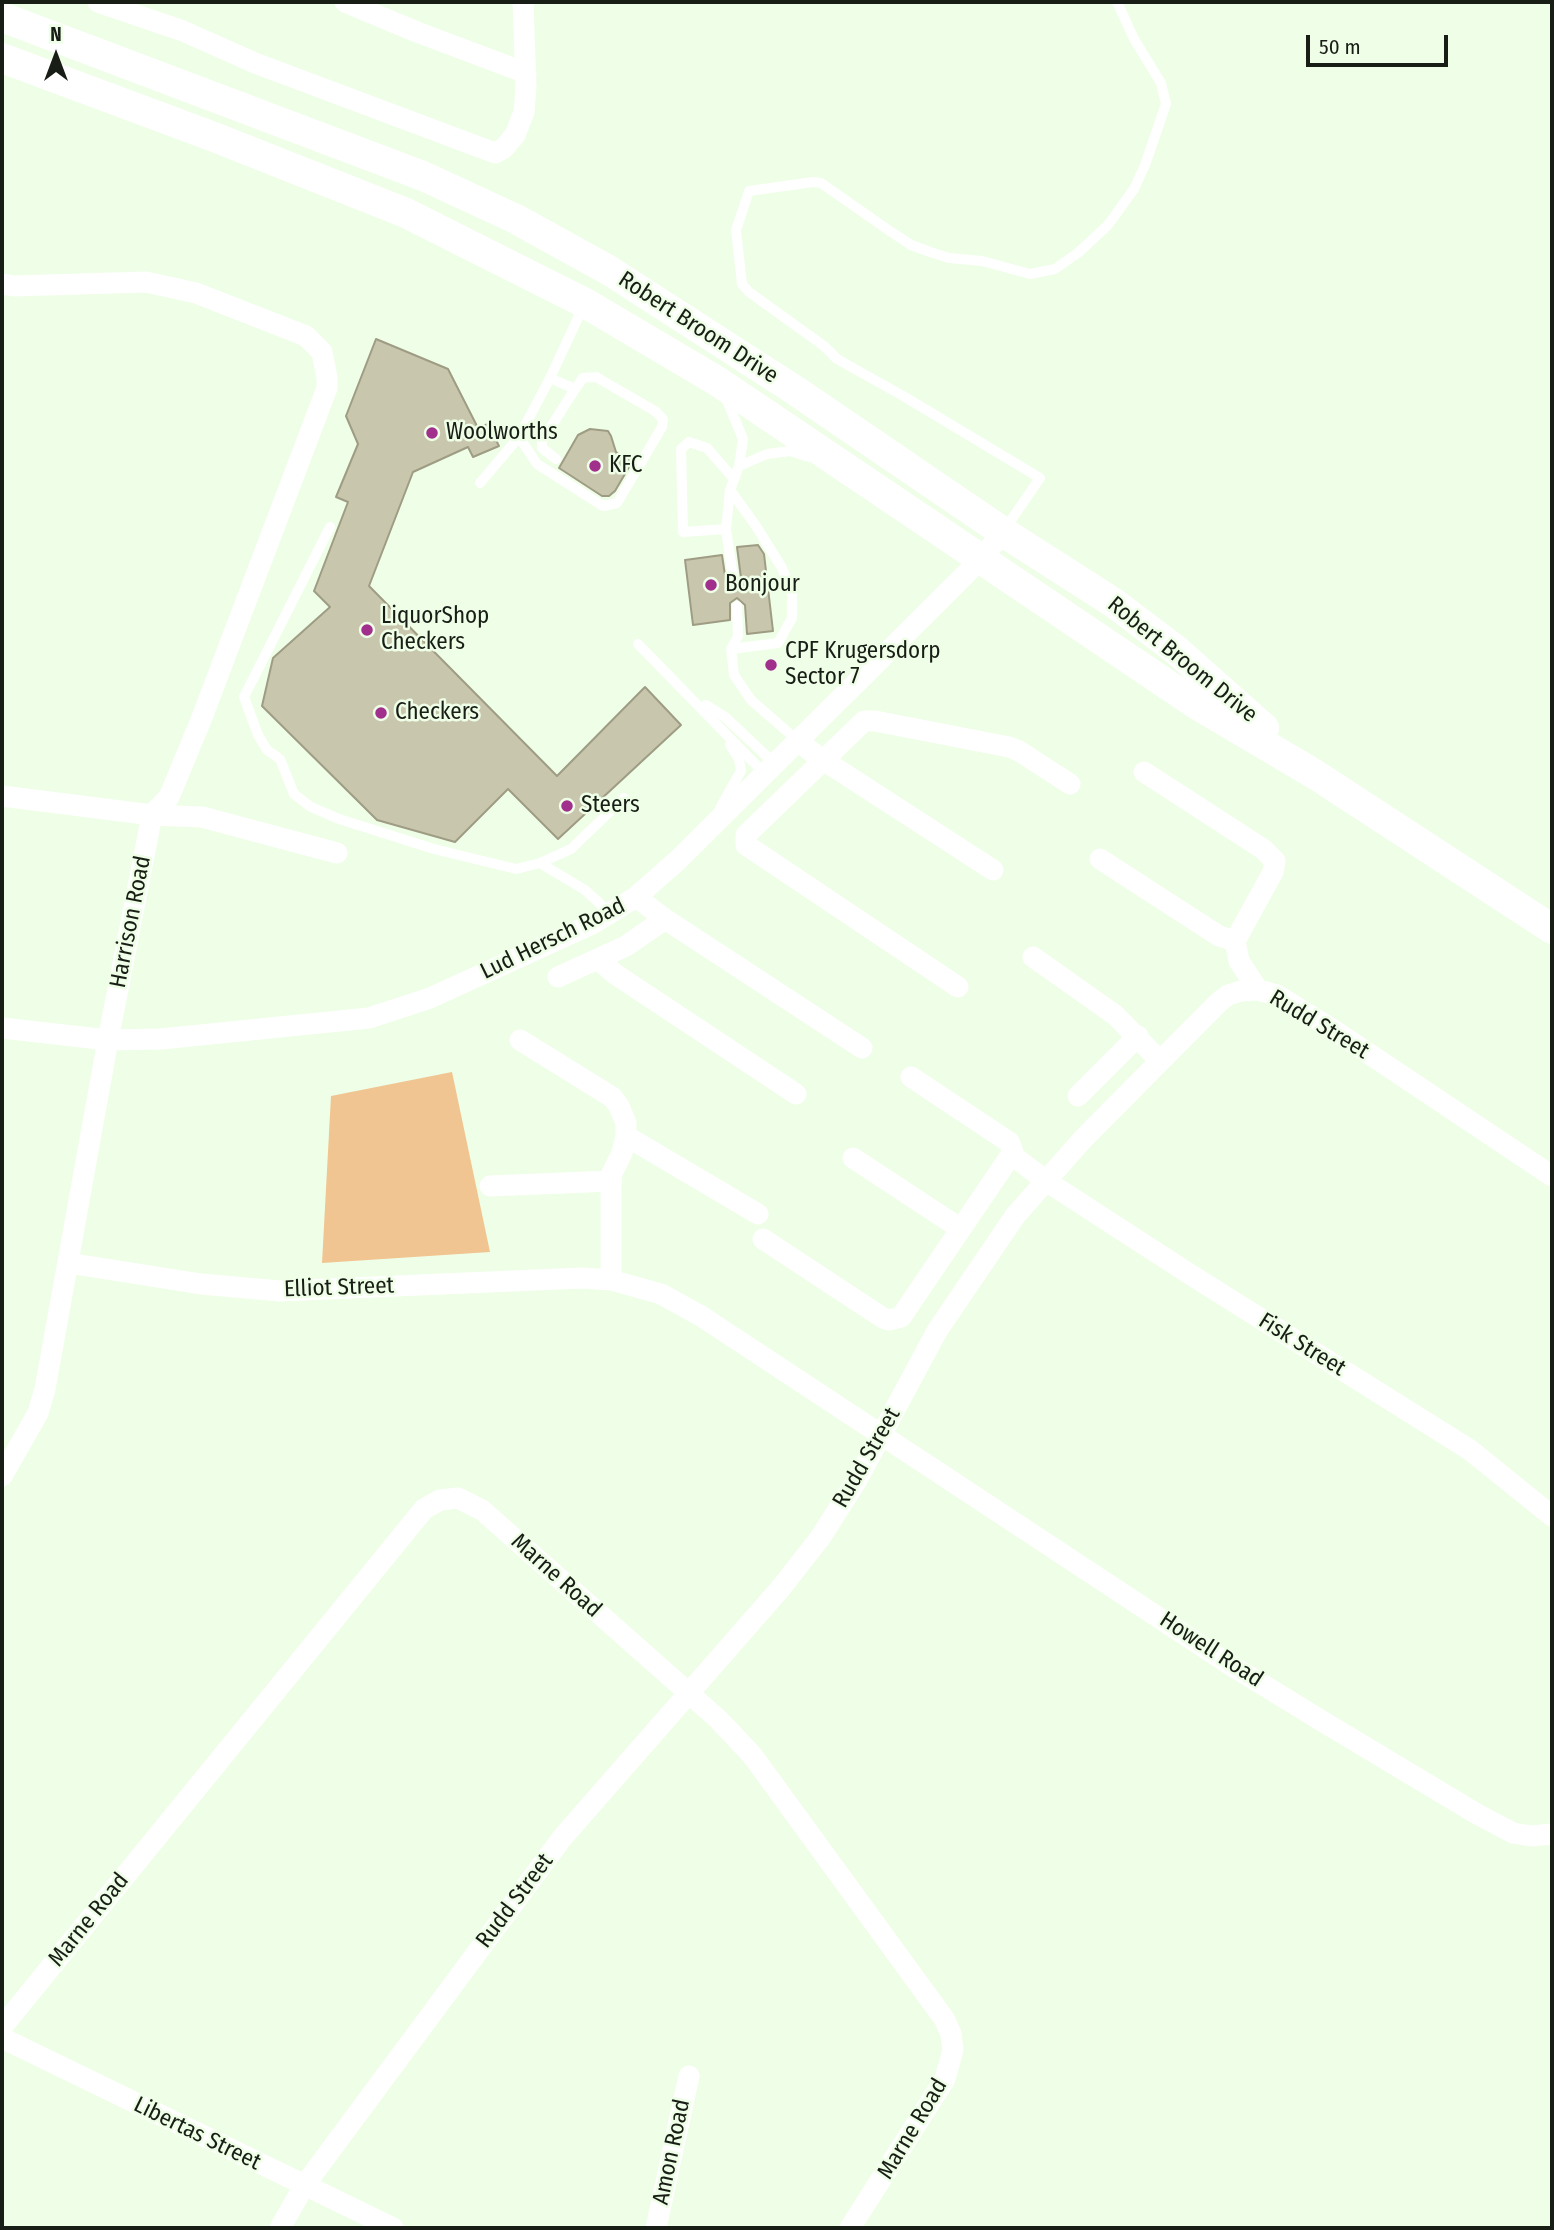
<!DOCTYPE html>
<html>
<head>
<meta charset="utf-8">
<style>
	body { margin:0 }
	#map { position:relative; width:1554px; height:2230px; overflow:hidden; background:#effee7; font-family:"Fira Sans Condensed",sans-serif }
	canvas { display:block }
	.frame { position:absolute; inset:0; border:4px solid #181d15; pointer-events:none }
	.north { position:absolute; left:21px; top:21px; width:70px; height:70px; -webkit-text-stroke:5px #effee7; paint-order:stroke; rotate:0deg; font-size:19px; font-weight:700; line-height:28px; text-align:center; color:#181d15 }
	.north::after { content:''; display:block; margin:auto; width:24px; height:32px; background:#181d15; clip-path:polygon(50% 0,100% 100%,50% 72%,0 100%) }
	.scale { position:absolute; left:1306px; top:35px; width:142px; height:32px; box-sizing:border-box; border:4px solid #181d15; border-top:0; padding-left:9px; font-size:21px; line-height:24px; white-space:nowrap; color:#181d15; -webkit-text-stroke:5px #effee7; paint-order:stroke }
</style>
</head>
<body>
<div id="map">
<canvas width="1554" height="2230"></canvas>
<div class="frame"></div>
<div class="north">N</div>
<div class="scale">50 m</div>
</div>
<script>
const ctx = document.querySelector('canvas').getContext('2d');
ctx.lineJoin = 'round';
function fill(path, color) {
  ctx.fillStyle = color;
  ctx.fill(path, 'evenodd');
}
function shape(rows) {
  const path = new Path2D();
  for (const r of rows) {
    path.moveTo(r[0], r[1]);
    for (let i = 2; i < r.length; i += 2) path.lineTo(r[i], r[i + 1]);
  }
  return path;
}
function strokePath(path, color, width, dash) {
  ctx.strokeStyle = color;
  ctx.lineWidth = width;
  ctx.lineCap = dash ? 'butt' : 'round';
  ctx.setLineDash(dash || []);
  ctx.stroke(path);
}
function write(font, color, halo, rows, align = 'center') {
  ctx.font = font + ' "Fira Sans Condensed",sans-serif';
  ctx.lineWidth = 5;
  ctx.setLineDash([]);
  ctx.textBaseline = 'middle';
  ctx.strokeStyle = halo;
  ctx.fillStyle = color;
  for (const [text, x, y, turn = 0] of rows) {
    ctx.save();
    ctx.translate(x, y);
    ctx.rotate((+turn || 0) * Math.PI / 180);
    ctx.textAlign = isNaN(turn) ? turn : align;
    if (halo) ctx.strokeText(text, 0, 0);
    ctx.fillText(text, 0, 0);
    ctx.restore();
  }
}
fill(shape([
	[452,1072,490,1252,322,1263,331,1096]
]), '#f0c591');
const building = shape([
	[376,339,448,369,478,428,488,424,499,446,473,457,468,447,413,472,369,586,557,776,645,687,681,725,558,839,508,789,455,842,377,820,262,706,273,658,330,607,314,591,348,502,336,497,358,444,346,416,376,339],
	[590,429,608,431,611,436,616,452,632,462,615,491,609,496,602,496,559,468,578,435,590,429],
	[758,545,764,554,773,631,747,634,745,605,737,598,730,603,730,620,693,625,685,560,722,555,726,582,735,586,741,578,737,547,758,545]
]);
fill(building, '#c8c6ad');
strokePath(building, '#9f9c84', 2);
strokePath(shape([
	[726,398,743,439,739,466,730,490,756,526,782,568,792,594,792,618,778,643,731,649],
	[519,437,537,464,603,506,617,503,662,427,663,419,655,411,596,377,583,378,575,389,550,378],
	[556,459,542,448,542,441,575,389],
	[739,466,767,454,790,451,809,457],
	[480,483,519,437,550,378,584,305],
	[730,490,726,529,733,578],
	[330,527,244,697,258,735,267,750,280,759,294,794,311,807,339,819,434,849,516,869,540,863,585,890,611,914],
	[726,529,683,532,681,449,689,442,707,448,734,479],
	[1005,529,1040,478,905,397,837,359,824,346,749,292,742,284,736,230,749,191,813,182,821,183,884,227,911,245,930,252,949,258,982,261,1030,274,1055,269,1079,252,1108,225,1134,189,1145,165,1166,104,1161,83,1134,39,1117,2],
	[737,606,738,636,731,649,734,675,751,700,797,740],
	[638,644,764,773],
	[706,705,725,717,774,763],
	[720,808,741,771,739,759,730,745],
	[540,863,571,849,624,798]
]), '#fff', 10);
strokePath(shape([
	[98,2,183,31,255,63,495,153,504,148,515,135,524,112,526,87,523,2],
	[345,2,417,32,526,73],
	[2,284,14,286,146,282,196,293,306,336,322,352,327,378,327,388,201,720,169,797,152,815,108,1040,45,1389,38,1413,2,1476],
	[797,740,817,756,993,870],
	[1144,772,1263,849,1275,861,1273,872,1235,941,1239,961,1258,990],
	[2,796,152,815,202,817,337,853],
	[1100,859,1219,936,1235,941],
	[636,897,665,919,862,1048],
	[1033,957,1115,1015,1160,1061],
	[599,960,615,974,796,1094],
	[558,977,626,946,665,919],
	[958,987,746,845,746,835,864,721,875,721,1009,747,1019,751,1070,784],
	[2,1028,108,1040,161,1039,369,1018,430,998,592,924,636,897,678,860,980,560,1003,532],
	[520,1040,612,1097,619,1106,626,1123,626,1136,622,1153,612,1173,611,1188,611,1280],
	[1078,1096,1138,1036],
	[626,1136,758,1214],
	[1012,1155,1046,1181,1188,1273,1470,1450,1552,1516],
	[853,1158,961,1229],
	[490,1186,611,1181],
	[763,1239,883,1318,889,1320,901,1317,1013,1152,1009,1142,911,1077],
	[68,1263,201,1284,280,1291,582,1278,611,1280,661,1294,701,1316,1229,1664,1322,1721,1477,1814,1513,1833,1531,1836,1552,1834],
	[2,2027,424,1509,440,1500,458,1498,482,1510,718,1719,752,1755,945,2020,951,2034,953,2050,945,2079,850,2228],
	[2,2038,393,2228],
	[280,2228,304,2186,562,1838,780,1589,820,1538,857,1480,937,1331,1015,1216,1083,1139,1219,1002,1228,995,1241,991,1258,990,1277,995,1338,1033,1552,1176],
	[656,2228,689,2076]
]), '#fff', 21);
strokePath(shape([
	[2,17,423,176,516,219,610,271,796,391,1003,532,1114,603,1176,650,1264,728],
	[2,58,214,137,406,213,585,303,717,381,1196,704,1316,775,1552,929]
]), '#fff', 30);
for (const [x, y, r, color] of [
	[432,433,7,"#a12f8c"],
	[595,466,7,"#a12f8c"],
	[711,585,7,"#a12f8c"],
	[367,630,7,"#a12f8c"],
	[771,665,7,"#a12f8c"],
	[381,713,7,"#a12f8c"],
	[567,806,7,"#a12f8c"]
]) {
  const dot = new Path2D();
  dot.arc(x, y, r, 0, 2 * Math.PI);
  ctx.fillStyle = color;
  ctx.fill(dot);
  strokePath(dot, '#effee7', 2.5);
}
write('23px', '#181d15', '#effee7', [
	["Robert Broom Drive",698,328,33],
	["Robert Broom Drive",1182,660,39],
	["Harrison Road",131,922,-79],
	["Lud Hersch Road",553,939,-26],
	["Rudd Street",1319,1025,31],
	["Elliot Street",339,1288,-2],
	["Fisk Street",1302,1345,32],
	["Rudd Street",867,1458,-60],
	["Marne Road",556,1576,42],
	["Howell Road",1211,1650,33],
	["Rudd Street",515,1901,-53],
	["Marne Road",89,1920,-51],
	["Marne Road",913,2129,-59],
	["Libertas Street",197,2134,26],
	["Amon Road",672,2152,-78]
]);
write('23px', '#181d15', '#effee7', [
	["Woolworths",446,433],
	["KFC",609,466],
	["Bonjour",725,585],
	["LiquorShop",381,617],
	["Checkers",381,643],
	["CPF Krugersdorp",785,652],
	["Sector 7",785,678],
	["Checkers",395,713],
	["Steers",581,806]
], 'left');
</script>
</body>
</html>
